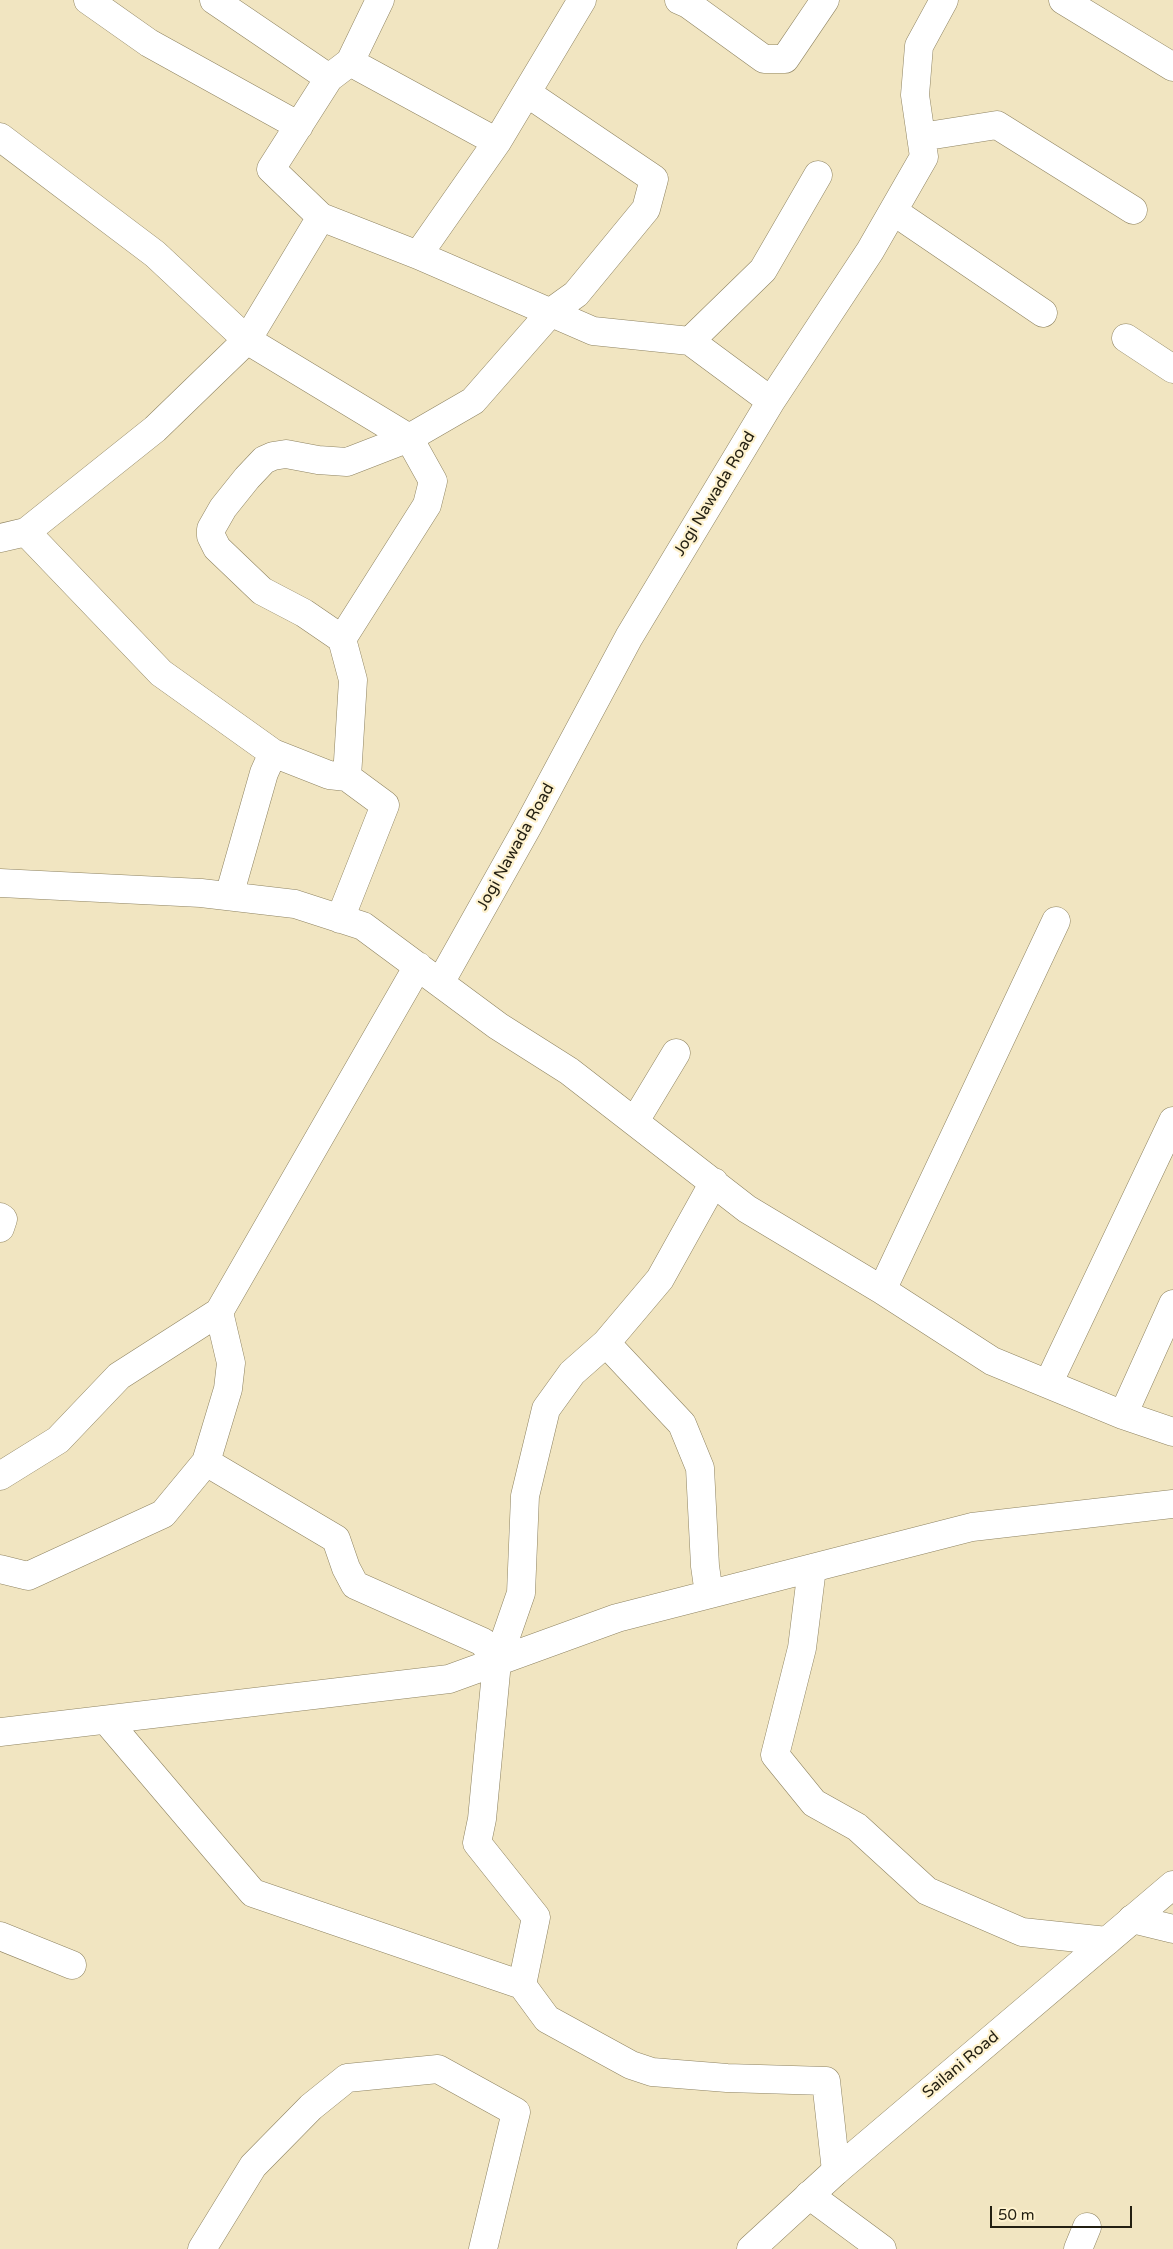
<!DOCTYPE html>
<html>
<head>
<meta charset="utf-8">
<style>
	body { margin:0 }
	#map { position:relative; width:1173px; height:2249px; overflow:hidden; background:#f1e5c1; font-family:"Varela Round",sans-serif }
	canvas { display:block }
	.scale { position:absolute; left:990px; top:2206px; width:142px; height:22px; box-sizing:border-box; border:2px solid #231f11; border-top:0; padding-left:6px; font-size:15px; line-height:18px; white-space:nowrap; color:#231f11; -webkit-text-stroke:4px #fef2ce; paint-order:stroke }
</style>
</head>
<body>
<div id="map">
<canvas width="1173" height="2249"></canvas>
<div class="scale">50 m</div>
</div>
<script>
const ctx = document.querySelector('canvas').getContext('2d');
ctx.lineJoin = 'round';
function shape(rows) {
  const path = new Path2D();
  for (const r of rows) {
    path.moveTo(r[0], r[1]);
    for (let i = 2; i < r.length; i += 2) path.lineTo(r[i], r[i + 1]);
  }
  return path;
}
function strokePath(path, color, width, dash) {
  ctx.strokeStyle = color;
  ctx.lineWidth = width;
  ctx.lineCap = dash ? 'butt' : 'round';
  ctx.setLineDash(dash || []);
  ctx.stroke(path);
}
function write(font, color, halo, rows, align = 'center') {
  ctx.font = font + ' "Varela Round",sans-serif';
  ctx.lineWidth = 4.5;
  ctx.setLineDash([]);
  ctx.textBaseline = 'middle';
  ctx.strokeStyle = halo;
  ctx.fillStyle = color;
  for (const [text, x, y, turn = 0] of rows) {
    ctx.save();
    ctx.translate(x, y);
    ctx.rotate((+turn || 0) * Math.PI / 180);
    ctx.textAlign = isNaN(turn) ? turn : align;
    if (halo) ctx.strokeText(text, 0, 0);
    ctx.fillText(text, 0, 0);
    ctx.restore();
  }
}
const minor = shape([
	[88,0,149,43,299,126],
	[214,0,329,78],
	[380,0,350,62,497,142,418,255,593,331,690,341,771,401],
	[679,0,688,4,764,59,785,59,825,0],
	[1063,0,1173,67],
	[350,62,329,78,271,169,321,217,418,255],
	[0,137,155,254,247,340,409,438,433,481,427,505,342,639],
	[921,137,997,125,1133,210],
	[497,142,582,0],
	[893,211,1043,313],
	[1126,338,1173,369],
	[690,341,763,270,818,175],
	[26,532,161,673,273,753,329,775,347,777,385,805,340,919],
	[0,538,26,532,155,429,247,340,321,217],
	[347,777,353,680,342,639,304,613,262,591,217,548,211,536,211,529,223,508,247,478,264,460,273,456,286,454,318,460,347,462,409,438,473,401,551,312,576,294,646,209,654,179,527,93],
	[0,883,201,893,295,904,363,926,498,1026,569,1071,747,1209,882,1290,992,1361,1123,1415,1173,1432],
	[229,896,264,773,273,753],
	[440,983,528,826,629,637,771,401,870,251,924,157,915,95,919,46,944,0],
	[635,1121,676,1053],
	[0,1217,3,1219,0,1228],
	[882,1290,1056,921],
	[606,1343,682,1424,700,1468,705,1566,709,1594],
	[1048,1384,1173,1121],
	[1123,1415,1173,1304],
	[206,1462,336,1539,346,1568,355,1585,483,1642,497,1662],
	[0,1476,58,1440,119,1376,219,1312,418,966],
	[812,1568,802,1648,775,1755,814,1803,857,1827,927,1891,1022,1932,1107,1941],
	[0,1569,28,1576,163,1514,206,1462,228,1389,231,1363,219,1312],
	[106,1720,253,1893,522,1985,547,2019,631,2065,652,2072,727,2078,826,2081,836,2171],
	[0,1732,449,1679,617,1618,972,1527,1173,1504],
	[1132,1919,1173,1929],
	[0,1936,72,1965],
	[522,1985,536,1917,477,1843,482,1819,497,1662,521,1593,525,1496,546,1409,572,1373,606,1343,660,1279,714,1182],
	[809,2195,882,2249],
	[202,2249,253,2166,311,2107,347,2078,438,2069,516,2112,483,2249],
	[1078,2249,1087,2227]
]);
const major = shape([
	[751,2249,836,2171,1173,1885]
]);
strokePath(minor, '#8e8361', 29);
strokePath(major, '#8e8361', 29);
strokePath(minor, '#fff', 28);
strokePath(major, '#fff', 28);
write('16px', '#231f11', '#fef2ce', [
	["Jogi Nawada Road",715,494,-59],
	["Jogi Nawada Road",516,847,-61],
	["Sailani Road",961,2065,-40]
]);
</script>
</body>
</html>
